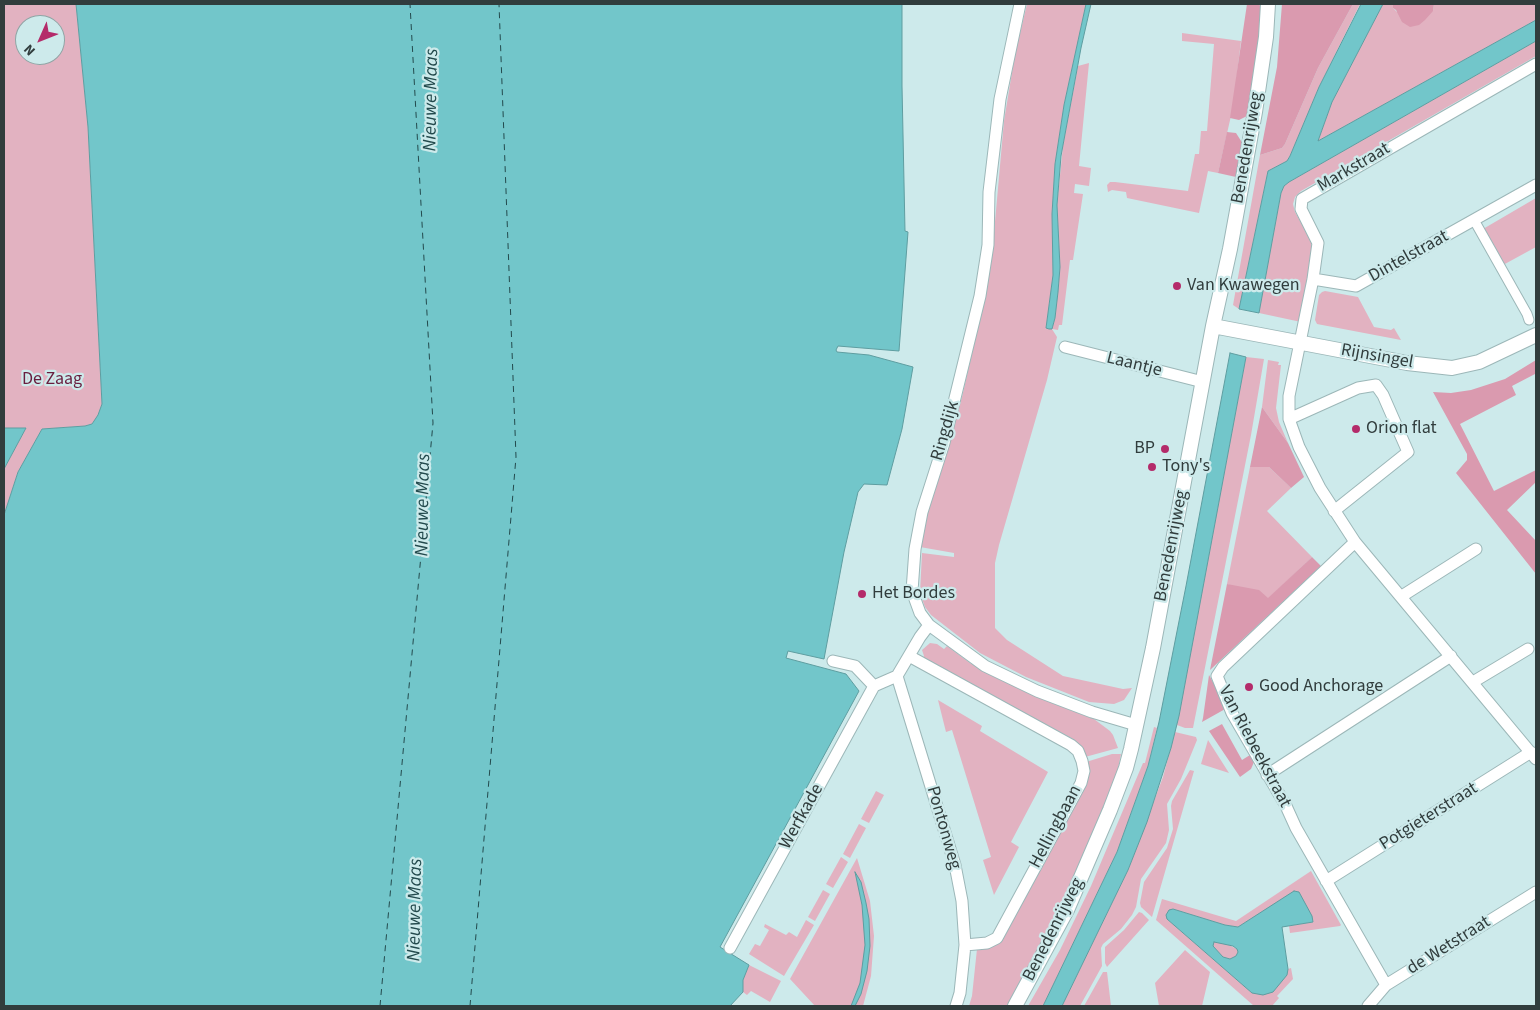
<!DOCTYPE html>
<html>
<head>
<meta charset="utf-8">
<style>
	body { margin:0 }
	#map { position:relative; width:1540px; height:1010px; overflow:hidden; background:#cdeaeb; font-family:"Source Sans 3",sans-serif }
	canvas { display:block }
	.frame { position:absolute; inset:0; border:5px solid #313d3d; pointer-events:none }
	.north { position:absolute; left:15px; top:15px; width:50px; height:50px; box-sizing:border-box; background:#cdeaeb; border:1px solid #8fa5a5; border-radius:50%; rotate:226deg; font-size:14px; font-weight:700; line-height:20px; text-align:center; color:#313d3d }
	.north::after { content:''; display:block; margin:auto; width:18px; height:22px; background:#b42b6a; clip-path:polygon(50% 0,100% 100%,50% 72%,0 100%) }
</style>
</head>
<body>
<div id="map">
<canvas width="1540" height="1010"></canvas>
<div class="frame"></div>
<div class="north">N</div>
</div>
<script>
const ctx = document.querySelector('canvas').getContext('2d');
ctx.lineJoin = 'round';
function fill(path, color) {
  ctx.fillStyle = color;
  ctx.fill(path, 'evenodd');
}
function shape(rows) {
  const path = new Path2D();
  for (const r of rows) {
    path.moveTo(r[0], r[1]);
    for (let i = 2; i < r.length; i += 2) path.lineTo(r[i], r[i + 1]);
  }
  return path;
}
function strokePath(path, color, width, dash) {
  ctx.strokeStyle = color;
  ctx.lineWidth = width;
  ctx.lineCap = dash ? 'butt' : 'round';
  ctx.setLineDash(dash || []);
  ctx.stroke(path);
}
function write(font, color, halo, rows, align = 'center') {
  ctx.font = font + ' "Source Sans 3",sans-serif';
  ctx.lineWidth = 4.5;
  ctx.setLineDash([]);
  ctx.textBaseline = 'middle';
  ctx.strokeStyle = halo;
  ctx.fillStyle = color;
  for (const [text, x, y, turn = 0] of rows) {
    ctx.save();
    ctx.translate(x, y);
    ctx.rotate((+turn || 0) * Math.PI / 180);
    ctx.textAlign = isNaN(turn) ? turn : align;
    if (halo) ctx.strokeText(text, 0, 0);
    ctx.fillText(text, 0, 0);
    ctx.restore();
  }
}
fill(shape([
	[4,4,76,4,88,127,102,404,98,416,92,424,85,426,42,429,18,472,4,515,4,469,26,428,4,428],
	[25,25,55,25,55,55,25,55],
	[1027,4,1086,4,1064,105,1055,164,1052,214,1053,275,1046,328,1052,329,1055,318,1058,292,1060,267,1057,205,1063,146,1078,66,1089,63,1079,166,1091,168,1089,186,1075,184,1074,193,1083,194,1073,260,1070,260,1062,325,1059,325,1058,330,1052,329,1057,337,1047,380,999,545,995,563,995,628,1007,640,1063,676,1123,689,1132,688,1124,700,1114,704,1089,702,1026,677,980,653,931,615,925,607,920,593,922,553,954,557,954,553,920,547,926,519,962,397,984,301,993,244,1004,121,1015,54],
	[1353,4,1360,4,1319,87,1290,156,1287,161,1268,171,1239,309,1233,305,1260,155,1282,148,1285,144,1318,68],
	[1383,4,1393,4,1393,8,1397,12,1433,11,1434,4,1536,4,1536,20,1318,141,1332,102],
	[1182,33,1241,41,1233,107,1218,173,1208,171,1199,213,1127,198,1126,192,1112,190,1108,192,1107,185,1110,182,1115,182,1188,191,1195,154,1199,154,1201,131,1207,131,1214,44,1182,41],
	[1536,41,1536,56,1301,191,1295,197,1293,204,1295,212,1310,238,1312,247,1301,322,1259,313,1281,193,1284,186,1289,182],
	[1536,198,1536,247,1503,265,1483,229],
	[1325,291,1358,297,1374,327,1391,330,1394,328,1401,340,1317,324,1315,320,1319,295,1322,292],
	[1246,357,1264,359,1251,435,1193,728,1185,728,1177,725],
	[1268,360,1279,362,1278,365,1281,365,1276,408,1279,422,1288,443,1262,407],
	[1250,467,1269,467,1291,488,1267,511,1312,557,1268,599,1227,584],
	[930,643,937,644,944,649,947,646,970,663,995,677,1052,703,1094,719,1110,731,1113,735,1118,748,1085,757,1073,742,1073,739,923,659,924,656,922,650],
	[938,700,982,726,980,731,1048,772,1011,842,1019,847,994,895,983,860,991,857,952,730,946,732],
	[1154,727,1157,728,1148,766,1117,852,1043,1006,1028,1006,1060,950,1091,886,1143,763,1145,763],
	[1175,732,1196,737,1197,740,1181,779,1167,804,1169,830,1166,843,1141,879,1136,907,1132,915,1121,929,1103,944,1101,948,1102,966,1080,1006,1062,1006,1128,870,1163,777],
	[1208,740,1229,773,1201,764],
	[1112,754,1121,754,1118,769,1086,855,1045,941,1010,1003,1008,1006,969,1006,972,996,977,949,987,947,1086,762],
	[1190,770,1194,771,1152,917,1141,907,1140,903,1144,882,1167,848,1173,829,1171,806,1172,801],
	[876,791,884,795,869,823,861,819],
	[859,824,866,828,850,858,843,854],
	[841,857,848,862,833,888,826,884],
	[857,858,870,901,874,936,871,976,863,1006,815,1006,790,979],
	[1311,871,1341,925,1340,926,1290,933,1289,926,1313,922,1297,891,1238,927,1225,925,1173,909,1167,919,1252,993,1287,975,1288,969,1291,968,1293,979,1277,996,1279,998,1272,1006,1254,1006,1156,920,1162,899,1236,921],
	[823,890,830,894,815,921,808,917],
	[1139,912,1142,913,1149,920,1107,967,1105,963,1105,947,1124,930],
	[806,920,814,925,784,976,749,954,755,944,760,946,769,930,764,927,765,924,786,935,789,932,797,937],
	[1215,941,1227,944,1237,949,1238,952,1236,956,1230,959,1223,957,1213,946,1212,943],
	[1185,950,1210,972,1202,1006,1159,1006,1155,983],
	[749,965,781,981,770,1002,751,991,747,995,743,992,743,980],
	[1103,972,1107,972,1111,1006,1084,1006]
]), '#e2b2c1');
fill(shape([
	[1247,4,1259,4,1263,11,1249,115,1239,120,1230,118],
	[1282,4,1353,4,1318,68,1285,144,1282,148,1260,155,1277,67],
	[1393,4,1434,4,1433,11,1425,20,1419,25,1410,27,1402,22,1396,10,1393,8],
	[1227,132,1236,133,1243,144,1236,177,1218,173],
	[1536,360,1536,377,1535,374,1512,386,1516,395,1460,424,1494,491,1536,470,1536,482,1507,510,1536,541,1536,574,1456,473,1467,460,1467,454,1433,392,1451,393,1471,390,1505,379],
	[1262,407,1288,443,1304,477,1291,488,1269,467,1250,467],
	[1312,557,1321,566,1210,670,1227,584,1259,590,1268,598],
	[1209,675,1227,708,1202,722,1203,718],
	[1222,724,1242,760,1250,755,1254,762,1251,769,1240,777,1209,731]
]), '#da9aaf');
const water = shape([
	[76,4,902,4,902,86,905,231,908,232,899,351,838,346,836,350,837,352,869,355,913,367,902,429,887,485,864,484,858,492,844,552,824,659,788,651,786,658,846,674,859,691,720,947,749,965,743,980,743,992,730,1006,4,1006,4,515,18,472,42,429,85,426,92,424,98,415,102,404,88,127,76,4],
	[1086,4,1091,4,1081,48,1061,156,1057,205,1060,267,1058,292,1055,318,1052,329,1049,329,1046,328,1053,275,1052,214,1055,164,1064,105,1086,4],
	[1361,4,1383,4,1332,102,1318,141,1536,20,1536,41,1289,182,1284,186,1281,193,1259,313,1239,309,1268,171,1287,161,1290,156,1319,87,1361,4],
	[1230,353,1246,357,1179,716,1171,748,1147,822,1128,870,1062,1006,1043,1006,1117,852,1148,766,1159,722,1186,586,1230,353],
	[4,428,26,428,4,469,4,428],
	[855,872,861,882,866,903,869,919,870,946,867,971,861,994,855,1006,851,1006,860,983,865,945,862,905,855,872],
	[1294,891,1299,892,1312,916,1313,922,1282,927,1288,969,1287,975,1273,992,1263,995,1252,993,1167,919,1166,915,1169,910,1173,909,1225,925,1238,927,1294,891],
	[1214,942,1233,946,1237,949,1238,952,1236,956,1230,959,1223,957,1213,946,1214,942]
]);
fill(water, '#72c6ca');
strokePath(water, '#5e9da0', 1);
strokePath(shape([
	[380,1006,433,423,410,4],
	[470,1006,516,457,499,4]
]), '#234a4d', 1, [6, 5]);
const pedestrian = shape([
	[1474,220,1527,314,1529,320]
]);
const minor = shape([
	[1020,4,1000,99,989,192,988,245,980,296,944,443,922,512,915,549,912,591,920,613,929,625,985,666,1037,691,1092,712,1136,725],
	[1536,64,1302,199,1301,209,1318,243,1313,279,1289,396,1289,419,1299,447,1320,488,1355,542,1536,759],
	[1313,279,1356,286,1536,185],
	[1065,347,1203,382],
	[1289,419,1358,388,1376,385,1383,395,1408,452,1334,511],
	[1355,542,1223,667,1217,676,1232,713,1286,806,1296,828,1386,985],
	[1402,596,1476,549],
	[929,625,920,637,897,676,955,865,962,901,965,945,960,993,956,1006],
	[909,656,1071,745,1078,751,1082,761,1084,771,1081,783,997,938,987,943,965,945],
	[833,661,855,666,874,686],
	[1473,682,1528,649],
	[1267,775,1451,656],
	[1326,881,1531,752],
	[730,948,874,686,897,676],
	[1368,1006,1386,985,1536,892]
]);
const tertiary = shape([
	[1213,326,1407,363,1452,368,1479,362,1536,335],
	[1015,1006,1067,910,1110,810,1126,768,1131,749,1153,648,1213,326,1230,249,1255,112,1266,37,1268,4]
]);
strokePath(pedestrian, '#9cb7b8', 11);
strokePath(minor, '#9cb7b8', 13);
strokePath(tertiary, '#9cb7b8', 16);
strokePath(pedestrian, '#fff', 9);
strokePath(minor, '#fff', 11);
strokePath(tertiary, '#fff', 14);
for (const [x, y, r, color] of [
	[1177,286,5,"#b42b6a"],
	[1356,429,5,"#b42b6a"],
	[1165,449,5,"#b42b6a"],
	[1152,467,5,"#b42b6a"],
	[862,594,5,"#b42b6a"],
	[1249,687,5,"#b42b6a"]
]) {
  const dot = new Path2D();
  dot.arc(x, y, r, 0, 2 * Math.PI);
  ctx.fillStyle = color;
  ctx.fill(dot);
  strokePath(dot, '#cdeaeb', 2);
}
write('18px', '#313d3d', '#cdeaeb', [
	["Benedenrijweg",1248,148,-80],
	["Markstraat",1354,168,-30],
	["Dintelstraat",1409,257,-29],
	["Rijnsingel",1377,357,10],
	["Laantje",1134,365,14],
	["Ringdijk",946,431,-74],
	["Benedenrijweg",1172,546,-79],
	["Van Riebeekstraat",1254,747,62],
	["Werfkade",802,817,-61],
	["Potgieterstraat",1429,817,-32],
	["Hellingbaan",1056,827,-62],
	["Pontonweg",943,828,74],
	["Benedenrijweg",1054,930,-63],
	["de Wetstraat",1449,946,-32]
]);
write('18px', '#313d3d', '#cdeaeb', [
	["Van Kwawegen",1187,286],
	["Orion flat",1366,429],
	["BP",1155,449,"right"],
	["Tony's",1162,467],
	["Het Bordes",872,594],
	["Good Anchorage",1259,687]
], 'left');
write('18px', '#691e3f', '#cdeaeb', [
	["De Zaag",52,380]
]);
write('italic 19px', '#234a4d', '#cdeaeb', [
	["Nieuwe Maas",432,100,-89],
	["Nieuwe Maas",424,505,-89],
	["Nieuwe Maas",416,910,-89]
]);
</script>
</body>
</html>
